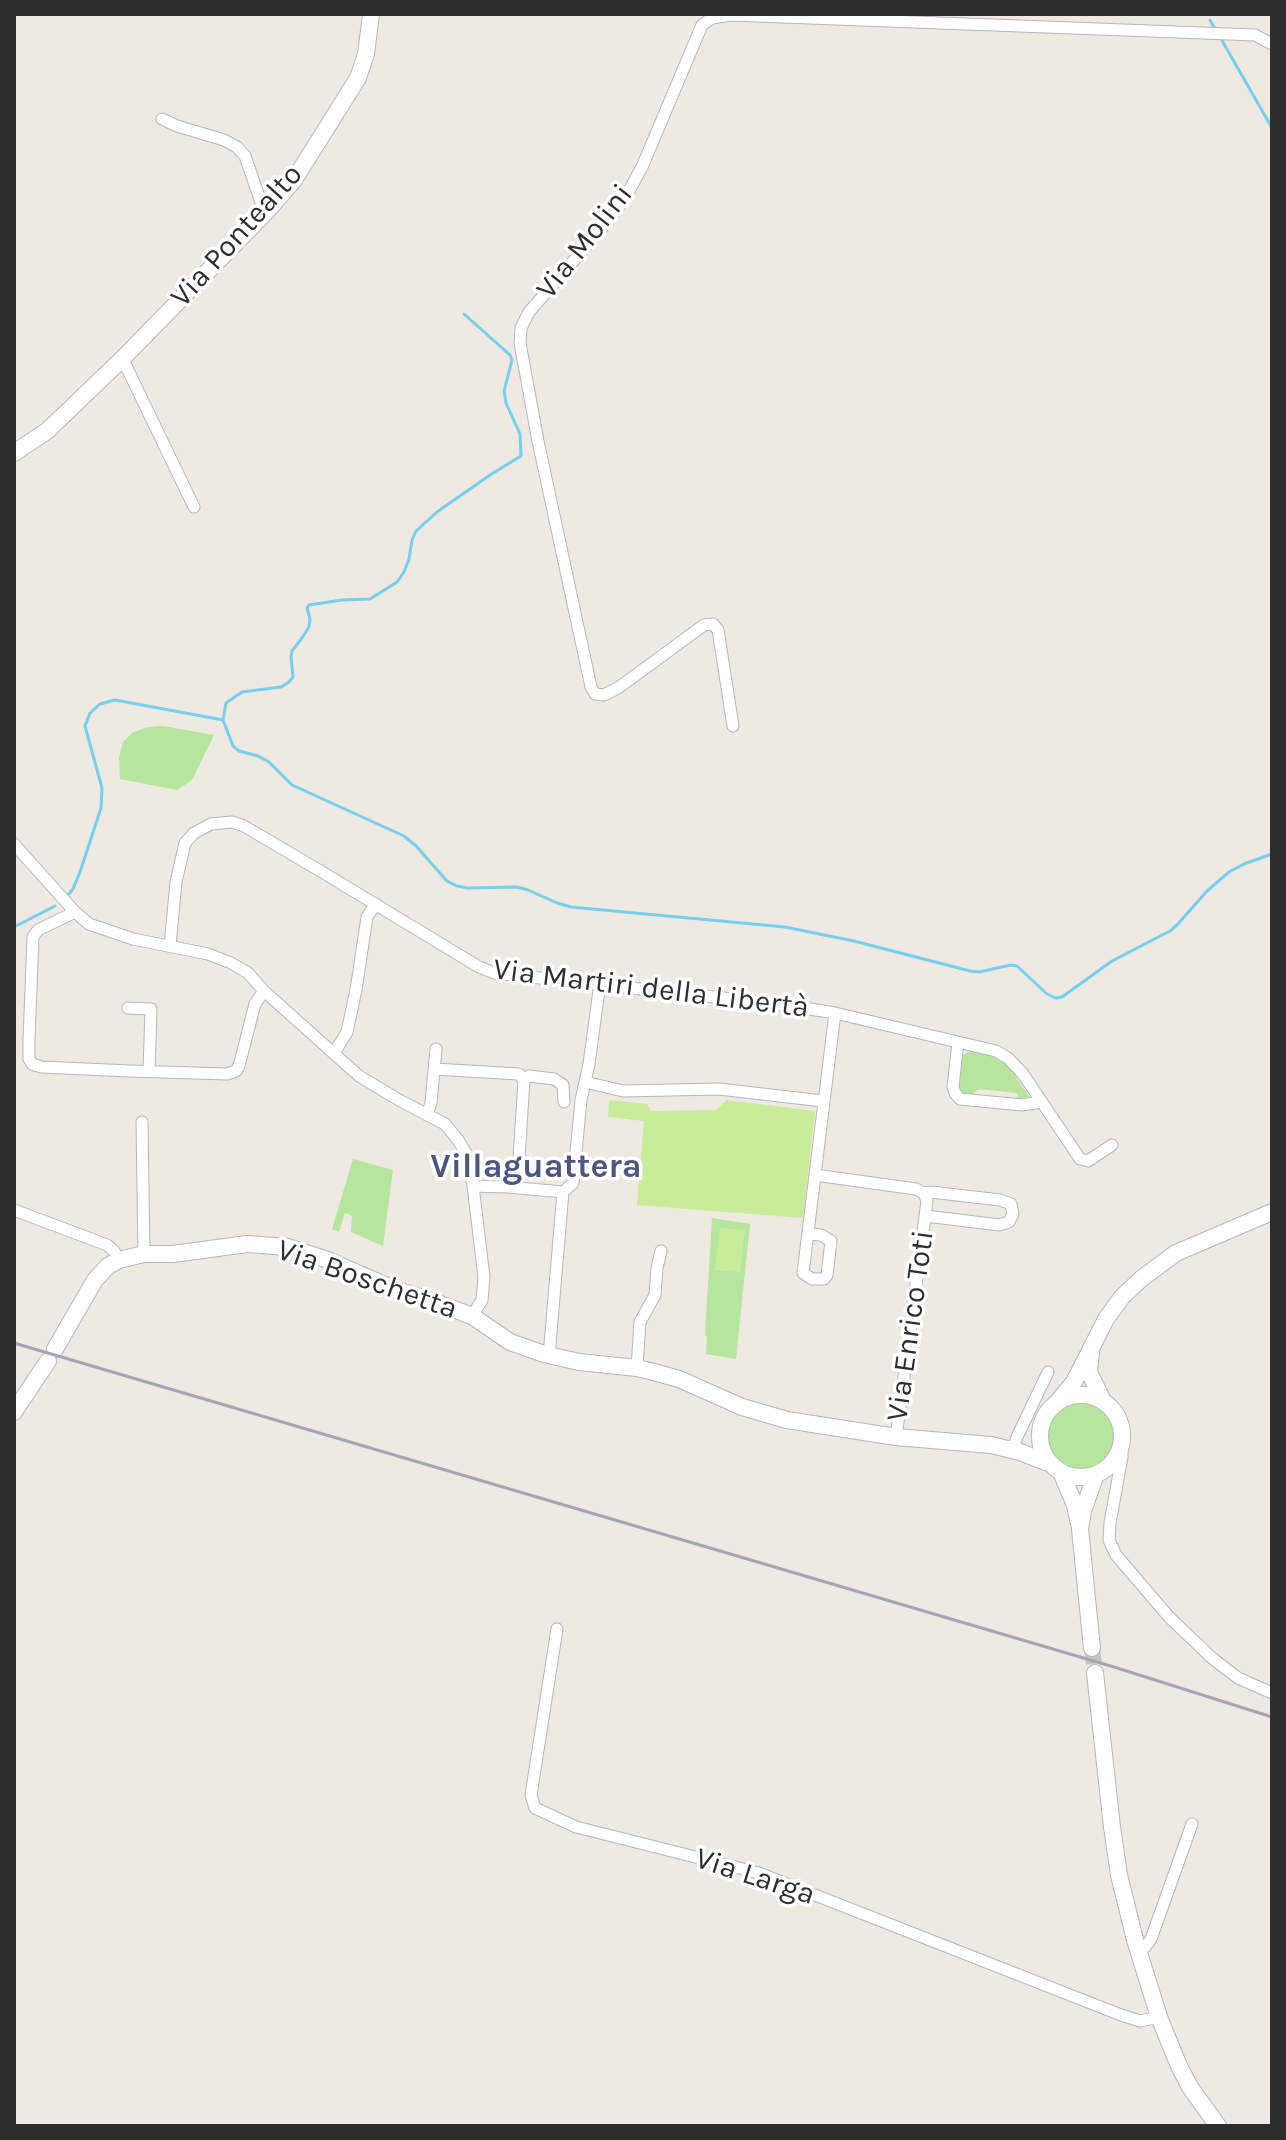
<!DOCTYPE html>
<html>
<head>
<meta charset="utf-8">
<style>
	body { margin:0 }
	#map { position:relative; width:1286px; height:2140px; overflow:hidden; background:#efe9e1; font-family:Karla,sans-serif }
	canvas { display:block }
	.frame { position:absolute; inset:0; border:16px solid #2e2e2e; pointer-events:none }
</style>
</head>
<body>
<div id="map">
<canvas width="1286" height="2140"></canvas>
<div class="frame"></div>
</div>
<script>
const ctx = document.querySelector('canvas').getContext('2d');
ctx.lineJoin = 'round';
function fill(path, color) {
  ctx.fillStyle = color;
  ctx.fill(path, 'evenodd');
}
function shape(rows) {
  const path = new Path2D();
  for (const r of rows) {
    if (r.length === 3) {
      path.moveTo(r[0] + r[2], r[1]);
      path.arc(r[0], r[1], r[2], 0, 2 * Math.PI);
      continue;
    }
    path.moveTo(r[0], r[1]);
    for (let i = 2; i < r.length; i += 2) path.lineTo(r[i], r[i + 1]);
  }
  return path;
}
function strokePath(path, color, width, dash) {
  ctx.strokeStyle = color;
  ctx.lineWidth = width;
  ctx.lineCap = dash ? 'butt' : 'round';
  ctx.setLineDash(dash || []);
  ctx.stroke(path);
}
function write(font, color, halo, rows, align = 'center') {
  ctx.font = font + ' Karla,sans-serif';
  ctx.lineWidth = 7;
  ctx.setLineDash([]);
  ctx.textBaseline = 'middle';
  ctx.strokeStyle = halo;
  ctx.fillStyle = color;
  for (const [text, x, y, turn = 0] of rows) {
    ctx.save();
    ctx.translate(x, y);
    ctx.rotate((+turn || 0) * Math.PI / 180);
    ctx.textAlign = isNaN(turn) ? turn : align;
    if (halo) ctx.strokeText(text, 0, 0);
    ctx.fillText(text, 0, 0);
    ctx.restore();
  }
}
fill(shape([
	[163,726,214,735,192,780,177,790,120,779,119,757,123,742,133,732,148,727],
	[971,1051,987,1054,1007,1064,1029,1096,1027,1099,1014,1100,1018,1095,1017,1093,979,1089,971,1095,962,1093,959,1089,962,1057,964,1054],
	[353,1159,393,1170,383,1246,351,1232,352,1216,345,1213,339,1232,332,1229],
	[712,1218,750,1224,736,1359,706,1354,707,1336,705,1335],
	[1081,1436,35]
]), '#b6e59e');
fill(shape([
	[609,1100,647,1104,651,1111,715,1110,727,1100,815,1111,803,1218,637,1205,644,1121,608,1117],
	[720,1228,745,1230,740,1272,715,1270]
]), '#c9ec9a');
strokePath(shape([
	[1210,20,1216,31],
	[1220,37,1272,128],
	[223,720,226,703,242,692,281,687,289,682,293,677,291,657,292,651,302,638,309,627,310,619,307,608,309,605,342,600,370,599,386,589,397,582,404,572,409,559,412,540,416,531,437,512,490,475,521,456,520,434,506,403,504,391,512,360,510,355,464,314],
	[67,896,73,889,80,872,101,808,102,788,85,726,90,713,100,704,115,700,223,720,233,746,239,751,258,756,269,762,292,785,404,836,416,846,447,881,457,886,467,888,517,887,528,890,557,903,571,907,785,927,854,941,970,971,979,972,1011,965,1017,966,1047,994,1056,998,1062,997,1112,961,1170,931,1177,925,1207,891,1229,872,1244,864,1272,854],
	[14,927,55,906]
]), '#75cff0', 3);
strokePath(shape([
	[1092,1648,1095,1673]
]), '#c8c4bd', 16, [16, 8]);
const street = shape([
	[162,119,177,126,224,140,237,147,245,156,263,208,267,211],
	[121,360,126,366,194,507],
	[733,726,718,630,713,624,704,625,618,688,604,695,595,694,591,687,538,441,520,343,521,328,529,312,608,221,625,198,642,167,702,25,712,18,731,15,1255,35,1272,44],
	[14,844,75,912,89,924,133,939,208,954,231,963,248,973,264,991,359,1076,399,1100,445,1124,458,1140,466,1153,473,1186,484,1277,482,1300,472,1316],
	[75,912,38,930,33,937,29,1040,29,1059,32,1064,41,1067,130,1071,227,1074,236,1071,239,1066,255,1004,264,991],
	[170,946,176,882,185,843,194,833,211,824,232,822,244,826,322,872,479,967,494,973,778,1004,835,1013,996,1051,1008,1058,1023,1074,1080,1159,1088,1161,1112,1145],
	[128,1008,151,1009,149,1071],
	[835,1013,815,1175,916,1189,924,1193,927,1201,896,1437],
	[958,1042,953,1087,955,1093,960,1099,1022,1105,1041,1102],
	[334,1053,347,1032,356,990,367,917,376,904],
	[435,1069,519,1074,524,1080,517,1188],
	[524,1080,529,1076,554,1079,563,1085,564,1102],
	[585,1082,623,1091,719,1089,823,1101],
	[427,1115,431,1103,436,1049],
	[142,1122,144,1254],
	[473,1186,508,1187,563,1192,573,1183,581,1100,589,1064,600,983],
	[924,1193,931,1192,1000,1200,1011,1204,1013,1214,1009,1222,999,1225,926,1216],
	[14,1210,107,1245,114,1251,119,1260],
	[808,1234,821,1235,831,1241,827,1275,824,1279,812,1279,803,1273,815,1175],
	[549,1356,563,1192],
	[637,1368,640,1322,655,1295,657,1268,661,1251],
	[1122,1441,1122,1457,1110,1523,1109,1540,1116,1555,1169,1617,1212,1658,1238,1678,1272,1693],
	[1013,1450,1017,1437,1048,1372],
	[557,1629,531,1795,535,1808,576,1827,759,1873,1121,2015,1140,2021,1159,2017],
	[1138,1950,1145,1947,1151,1939,1192,1824]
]);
const secondary = shape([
	[14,453,47,431,121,360,267,211,294,180,358,78,366,54,371,14],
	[55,1349,95,1280,108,1266,119,1260,144,1254,173,1254,247,1244,288,1247,325,1259,394,1289,435,1302,472,1316,510,1342,544,1354,579,1362,637,1368,654,1372,679,1379,742,1407,787,1420,896,1437,991,1445,1020,1452,1051,1464],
	[1091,1352,1089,1372,1103,1401],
	[1081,1436,41],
	[1059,1400,1074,1382,1106,1319,1122,1297,1141,1279,1176,1253,1272,1212],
	[14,1412,48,1361],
	[1061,1472,1075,1505,1079,1524],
	[1092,1648,1080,1529,1083,1511,1096,1474],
	[1095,1673,1112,1827,1119,1875,1135,1940,1159,2017,1179,2066,1190,2087,1218,2126]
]);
strokePath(street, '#b4b7c1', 13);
strokePath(secondary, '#b4b7c1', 18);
strokePath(street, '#fff', 11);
strokePath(secondary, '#fff', 16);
strokePath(shape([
	[14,1343,1114,1667,1272,1717]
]), '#a3a6b8', 3);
write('30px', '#2e2e2e', '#fff', [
	["Via Pontealto",237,236,-48],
	["Via Molini",585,242,-52],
	["Via Martiri della Libertà",651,989,7],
	["Via Boschetta",367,1280,19],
	["Via Enrico Toti",911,1326,-82],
	["Via Larga",755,1877,18]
]);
write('bold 34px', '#4d5680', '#fff', [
	["Villaguattera",536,1167]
]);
</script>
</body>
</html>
